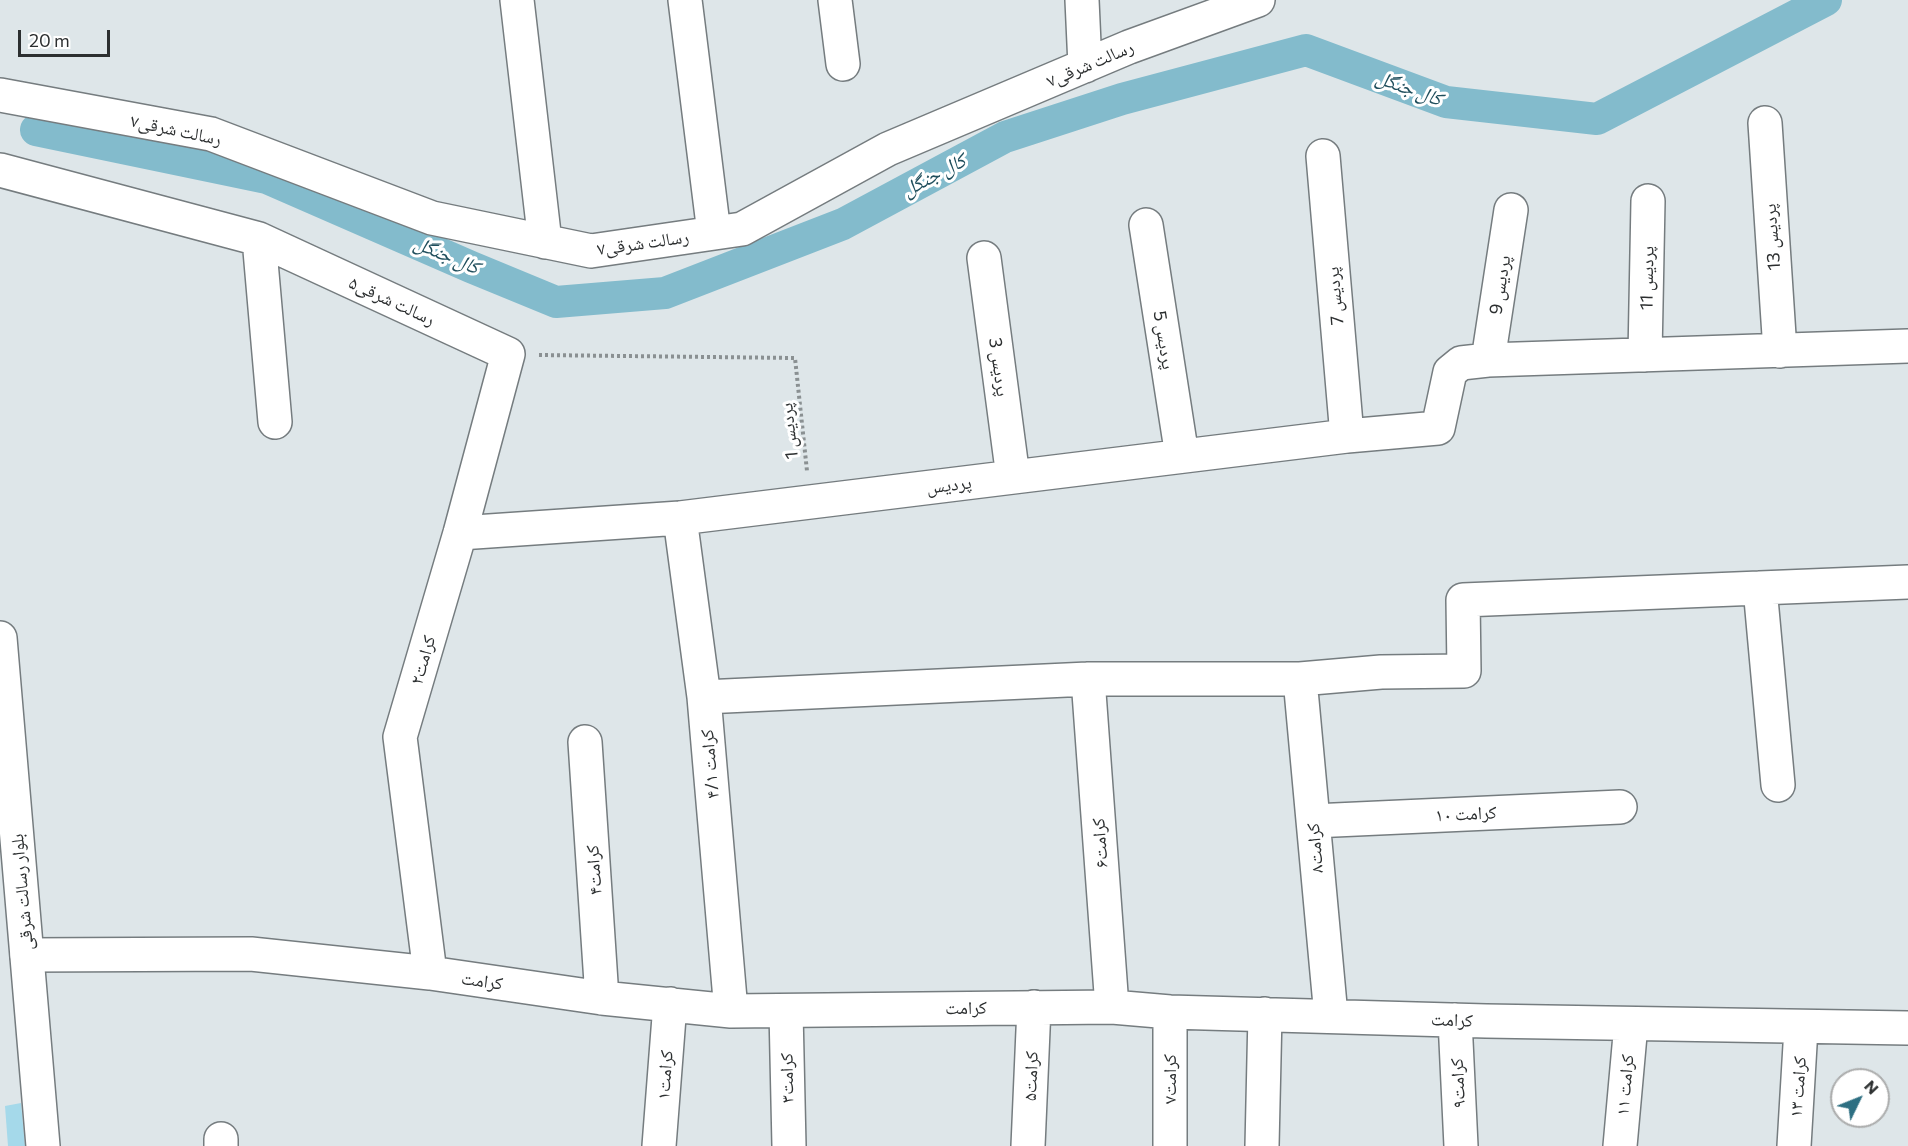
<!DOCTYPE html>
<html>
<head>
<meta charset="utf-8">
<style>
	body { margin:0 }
	#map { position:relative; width:1908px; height:1146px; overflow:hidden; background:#dee6e9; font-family:Commissioner,sans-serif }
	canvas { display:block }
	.north { position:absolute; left:1830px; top:1068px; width:60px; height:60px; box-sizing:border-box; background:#fff; border:2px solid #abacac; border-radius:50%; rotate:47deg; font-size:16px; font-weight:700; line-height:24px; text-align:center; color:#2c2f30 }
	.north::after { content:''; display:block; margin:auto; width:21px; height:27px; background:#2d6f82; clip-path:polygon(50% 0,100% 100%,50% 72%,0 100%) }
	.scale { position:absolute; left:18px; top:30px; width:92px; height:27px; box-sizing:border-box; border:3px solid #2c2f30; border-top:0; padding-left:8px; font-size:18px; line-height:21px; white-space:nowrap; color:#2c2f30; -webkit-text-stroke:4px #fff; paint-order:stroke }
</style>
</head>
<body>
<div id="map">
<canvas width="1908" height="1146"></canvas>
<div class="north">N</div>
<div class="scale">20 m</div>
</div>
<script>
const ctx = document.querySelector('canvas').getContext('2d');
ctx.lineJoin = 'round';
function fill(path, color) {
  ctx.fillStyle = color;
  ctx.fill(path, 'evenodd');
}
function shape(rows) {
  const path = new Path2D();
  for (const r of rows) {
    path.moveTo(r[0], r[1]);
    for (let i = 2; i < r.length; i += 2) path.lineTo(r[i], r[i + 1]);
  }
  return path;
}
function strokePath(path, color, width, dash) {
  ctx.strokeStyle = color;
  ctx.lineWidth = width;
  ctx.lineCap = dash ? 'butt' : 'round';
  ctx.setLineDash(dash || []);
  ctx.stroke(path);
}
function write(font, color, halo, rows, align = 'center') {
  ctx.font = font + ' Commissioner,"Noto Naskh Arabic",sans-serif';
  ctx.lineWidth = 6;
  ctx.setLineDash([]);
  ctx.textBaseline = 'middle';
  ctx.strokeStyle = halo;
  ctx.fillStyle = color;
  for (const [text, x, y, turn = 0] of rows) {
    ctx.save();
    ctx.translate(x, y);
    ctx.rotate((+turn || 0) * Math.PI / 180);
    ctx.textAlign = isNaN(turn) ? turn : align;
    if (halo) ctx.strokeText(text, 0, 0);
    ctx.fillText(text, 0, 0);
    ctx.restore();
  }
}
fill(shape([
	[21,1103,25,1146,8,1146,5,1106]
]), '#a5d9ea');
strokePath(shape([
	[36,130,267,178,471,267,556,302,665,293,843,224,1005,137,1122,99,1306,50,1446,102,1597,119,1826,0]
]), '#83bbcc', 32);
const minor = shape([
	[517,0,545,242],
	[685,0,714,233],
	[835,0,843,64],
	[1082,0,1085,66],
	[0,95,211,134,432,218,591,251,742,229,888,149,1129,47,1258,0],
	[1765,123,1780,351],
	[1323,156,1347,436],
	[0,170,259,239,508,354,460,533,400,737,430,973],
	[1146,225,1182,456],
	[259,239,275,422],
	[984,258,1013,477],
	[1645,355,1648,201],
	[1488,360,1511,210],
	[680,518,704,697,731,1011],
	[460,533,680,518,1347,436,1438,428,1450,372,1461,363,1488,360,1908,346],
	[1760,588,1778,785],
	[1088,679,1112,1007],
	[1300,679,1331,1016],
	[704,697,1088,679,1300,679,1381,672,1464,671,1463,600,1908,582],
	[585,742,602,998],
	[1313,821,1620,807],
	[27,955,251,954,430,973,602,998,731,1011,1112,1007,1170,1012,1486,1021,1908,1028],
	[786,1011,789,1146],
	[1170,1012,1170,1146],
	[1455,1020,1461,1146],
	[221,1139,221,1146],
	[659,1146,670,1004],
	[1028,1146,1034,1007],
	[1262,1146,1265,1014],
	[1620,1146,1631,1024],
	[1794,1146,1801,1028]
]);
const major = shape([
	[0,638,43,1146]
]);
strokePath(minor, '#757c7f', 36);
strokePath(major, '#757c7f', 36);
strokePath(shape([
	[539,355,795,358,807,471]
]), '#8a9092', 4, [3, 3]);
strokePath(minor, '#fff', 33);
strokePath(major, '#fff', 33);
write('18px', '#2c2f30', '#fff', [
	["رسالت شرقی۷",1090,64,-23],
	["رسالت شرقی۷",176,130,12],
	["پردیس 13",1772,237,-94],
	["رسالت شرقی۷",643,243,-8],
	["پردیس 11",1647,278,-89],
	["پردیس 9",1500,285,-81],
	["پردیس 7",1335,296,-95],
	["رسالت شرقی۵",392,301,25],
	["پردیس 5",1164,340,81],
	["پردیس 3",999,367,82],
	["پردیس 1",789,431,-96],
	["پردیس",949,485,-7],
	["کرامت۲",423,660,-74],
	["کرامت ۴/۱",710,764,-95],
	["کرامت ۱۰",1466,814,-3],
	["کرامت۶",1100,843,-94],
	["کرامت۸",1315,848,-95],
	["کرامت۴",594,870,-94],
	["بلوار رسالت شرقی",22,892,-95],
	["کرامت",482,981,8],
	["کرامت",966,1008,-1],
	["کرامت",1452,1020,2],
	["کرامت۱",665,1075,-86],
	["کرامت۵",1031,1076,-88],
	["کرامت۳",787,1078,-91],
	["کرامت۷",1170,1079,-90],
	["کرامت۹",1458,1083,-93],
	["کرامت ۱۱",1625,1085,-85],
	["کرامت ۱۳",1798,1087,-86]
]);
write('italic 20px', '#1f4e5c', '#fff', [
	["کال جنگل",1409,88,20],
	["کال جنگل",934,175,-28],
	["کال جنگل",447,255,23]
]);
</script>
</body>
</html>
